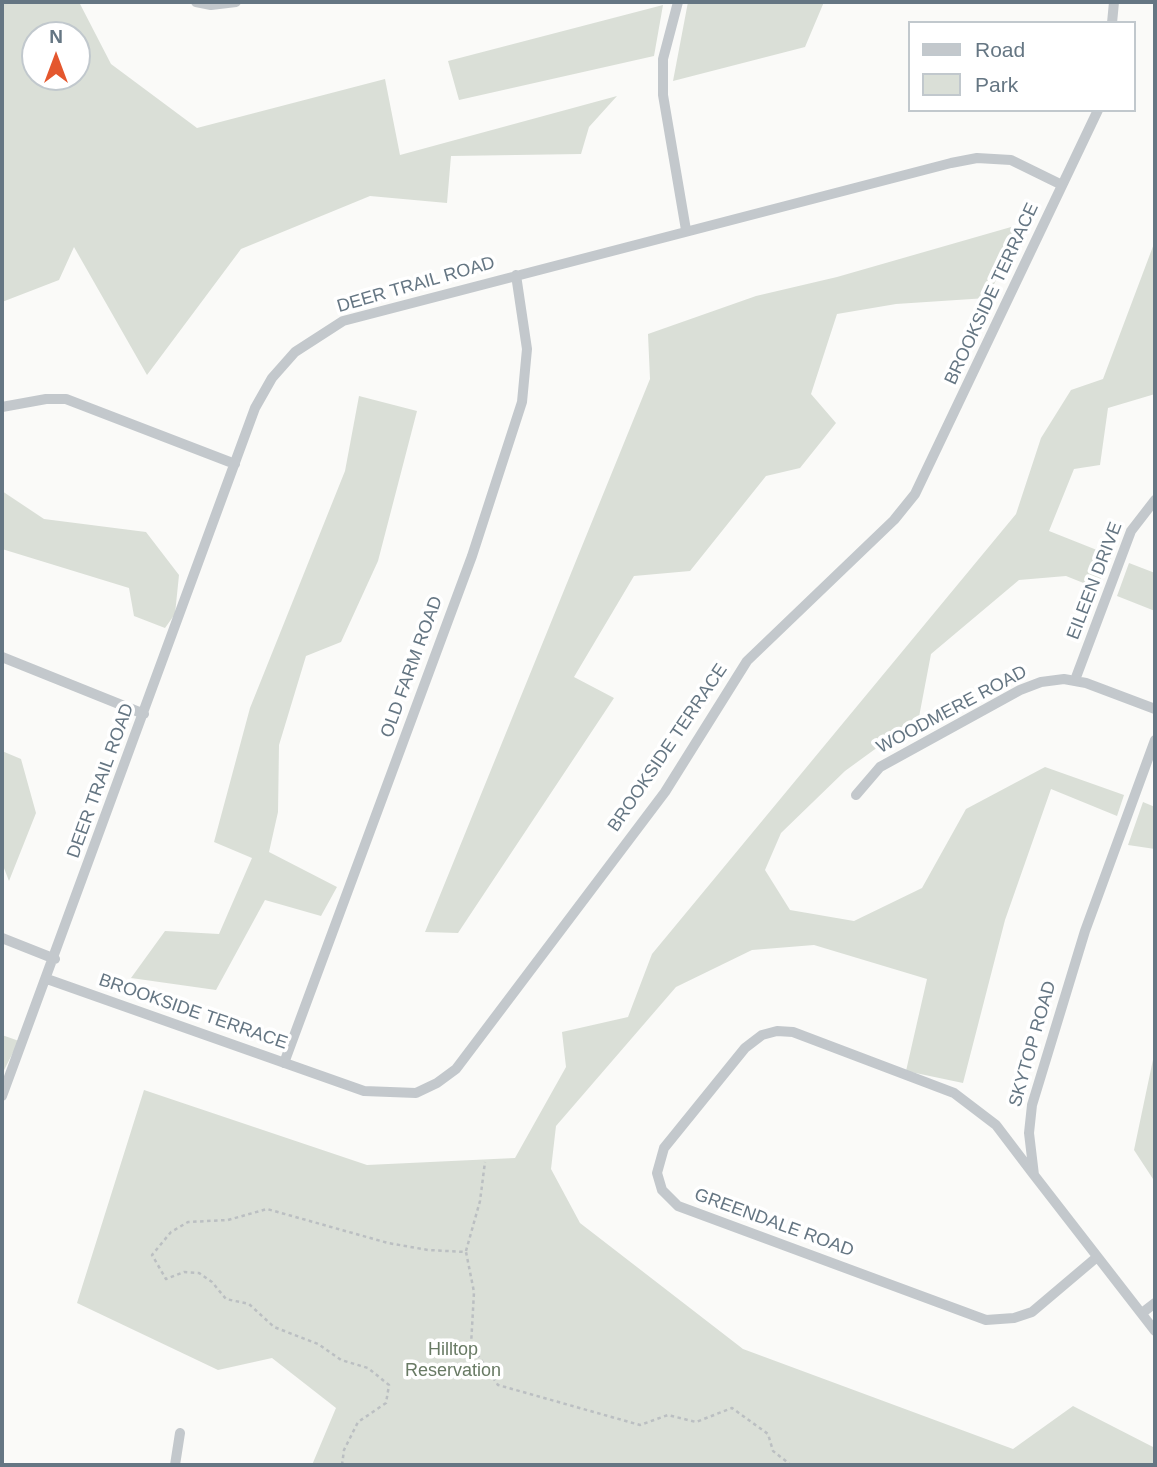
<!DOCTYPE html>
<html>
<head>
<meta charset="utf-8">
<style>
	body { margin:0 }
	#map { position:relative; width:1157px; height:1467px; overflow:hidden; background:#fafaf8; font-family:Arial,sans-serif }
	canvas { display:block }
	.frame { position:absolute; inset:0; border:4px solid #657683; pointer-events:none }
	.legend { position:absolute; left:908px; top:21px; width:228px; height:91px; box-sizing:border-box; background:#fff; border:2px solid #c1c8cd; margin:0; padding:9px 12px; list-style:none; font-size:21px; color:#657683 }
	.legend li { display:flex; align-items:center; gap:14px; height:35px }
	.legend b { width:35px; border:2px solid #c1c8cd }
	.north { position:absolute; left:21px; top:21px; width:70px; height:70px; box-sizing:border-box; background:#fff; border:2px solid #c1c8cd; border-radius:50%; rotate:0deg; font-size:19px; font-weight:700; line-height:28px; text-align:center; color:#657683 }
	.north::after { content:''; display:block; margin:auto; width:24px; height:32px; background:#e4572e; clip-path:polygon(50% 0,100% 100%,50% 72%,0 100%) }
</style>
</head>
<body>
<div id="map">
<canvas width="1157" height="1467"></canvas>
<div class="frame"></div>
<ul class="legend">
<li><b style="height:9px;background:#c3c8cc"></b>Road</li>
<li><b style="height:19px;background:#dadfd7"></b>Park</li>
</ul>
<div class="north">N</div>
</div>
<script>
const ctx = document.querySelector('canvas').getContext('2d');
ctx.lineJoin = 'round';
function fill(path, color) {
  ctx.fillStyle = color;
  ctx.fill(path, 'evenodd');
}
function shape(rows) {
  const path = new Path2D();
  for (const r of rows) {
    path.moveTo(r[0], r[1]);
    for (let i = 2; i < r.length; i += 2) path.lineTo(r[i], r[i + 1]);
  }
  return path;
}
function strokePath(path, color, width, dash) {
  ctx.strokeStyle = color;
  ctx.lineWidth = width;
  ctx.lineCap = dash ? 'butt' : 'round';
  ctx.setLineDash(dash || []);
  ctx.stroke(path);
}
function write(font, color, halo, rows, align = 'center') {
  ctx.font = font + ' Arial,sans-serif';
  ctx.lineWidth = 7;
  ctx.setLineDash([]);
  ctx.textBaseline = 'middle';
  ctx.strokeStyle = halo;
  ctx.fillStyle = color;
  for (const [text, x, y, turn = 0] of rows) {
    ctx.save();
    ctx.translate(x, y);
    ctx.rotate((+turn || 0) * Math.PI / 180);
    ctx.textAlign = isNaN(turn) ? turn : align;
    if (halo) ctx.strokeText(text, 0, 0);
    ctx.fillText(text, 0, 0);
    ctx.restore();
  }
}
fill(shape([
	[2,2,79,2,111,64,197,128,385,79,400,155,617,96,589,127,581,154,451,156,447,203,370,196,241,249,147,375,74,247,59,280,2,302],
	[35,35,77,35,77,77,35,77],
	[688,2,824,2,805,47,673,81],
	[663,5,654,56,459,100,448,61],
	[1025,223,987,298,896,304,837,314,811,394,836,423,800,468,766,476,690,571,634,576,574,677,614,698,458,933,425,932,650,379,648,334,756,296,837,277],
	[1155,241,1155,394,1108,408,1100,465,1074,469,1049,531,1112,556,1096,588,1066,576,1019,580,931,654,919,717,845,771,781,833,765,870,790,910,854,921,922,888,966,809,1045,767,1124,795,1117,816,1051,789,1005,920,963,1083,906,1071,927,979,814,945,752,950,676,987,556,1126,551,1169,580,1223,743,1349,1013,1449,1073,1406,1155,1448,1155,1465,312,1465,336,1408,272,1358,218,1370,77,1303,144,1090,367,1165,515,1158,566,1067,562,1032,628,1017,652,954,1016,514,1041,438,1071,390,1103,379],
	[359,396,417,411,378,561,341,642,306,656,279,745,278,812,269,852,337,887,321,916,265,900,216,990,131,978,165,931,219,934,252,858,214,842,250,708,345,471],
	[2,491,44,519,146,532,179,575,175,614,165,628,134,616,129,588,2,549],
	[1129,563,1155,573,1155,611,1117,596],
	[2,751,21,759,36,813,9,881,2,863],
	[1143,802,1155,807,1155,849,1128,845],
	[2,1035,19,1041,2,1074],
	[1155,1050,1155,1182,1134,1150]
]), '#dadfd7');
strokePath(shape([
	[466,1251,480,1201,485,1162],
	[342,1465,344,1450,358,1422,386,1403,389,1385,368,1368,341,1360,318,1344,274,1327,249,1304,226,1299,212,1282,199,1273,184,1272,166,1279,152,1255,171,1232,188,1222,228,1220,267,1209,388,1243,428,1250,466,1252,474,1292,471,1345,498,1385,640,1425,668,1415,696,1422,732,1408,768,1434,773,1451,791,1465]
]), '#bbbfc2', 2.5, [3.5, 3.5]);
strokePath(shape([
	[196,2,211,5,236,2],
	[678,2,663,59,663,95,686,230],
	[1112,23,1114,2],
	[2,407,46,399,66,399,235,464],
	[2,657,144,714],
	[1075,680,1131,531,1155,500],
	[1155,740,1085,931,1032,1105,1029,1133,1034,1175,1155,1331],
	[856,795,880,767,1020,690,1041,682,1064,679,1086,683,1155,709],
	[2,938,55,959],
	[47,979,364,1091,416,1093,437,1083,456,1069,665,792,747,661,894,520,915,494,1098,110],
	[284,1063,472,556,522,402,527,349,516,275],
	[2,1096,255,408,272,378,295,352,343,321,951,163,977,158,1011,160,1062,185],
	[1034,1175,996,1125,954,1093,793,1032,777,1031,762,1035,745,1048,664,1148,657,1173,662,1190,678,1206,986,1320,1014,1318,1032,1312,1097,1257],
	[1142,1313,1155,1303],
	[175,1465,180,1433]
]), '#c3c8cc', 10);
write('18px', '#657683', '#fff', [
	["DEER TRAIL ROAD",416,285,-16],
	["BROOKSIDE TERRACE",992,294,-65],
	["EILEEN DRIVE",1095,581,-69],
	["OLD FARM ROAD",412,667,-70],
	["WOODMERE ROAD",952,710,-28],
	["BROOKSIDE TERRACE",668,748,-56],
	["DEER TRAIL ROAD",101,781,-70],
	["BROOKSIDE TERRACE",193,1012,19],
	["SKYTOP ROAD",1033,1044,-74],
	["GREENDALE ROAD",774,1223,20]
]);
write('18px', '#687a64', '#fff', [
	["Hilltop",453,1350],
	["Reservation",453,1371]
]);
</script>
</body>
</html>
